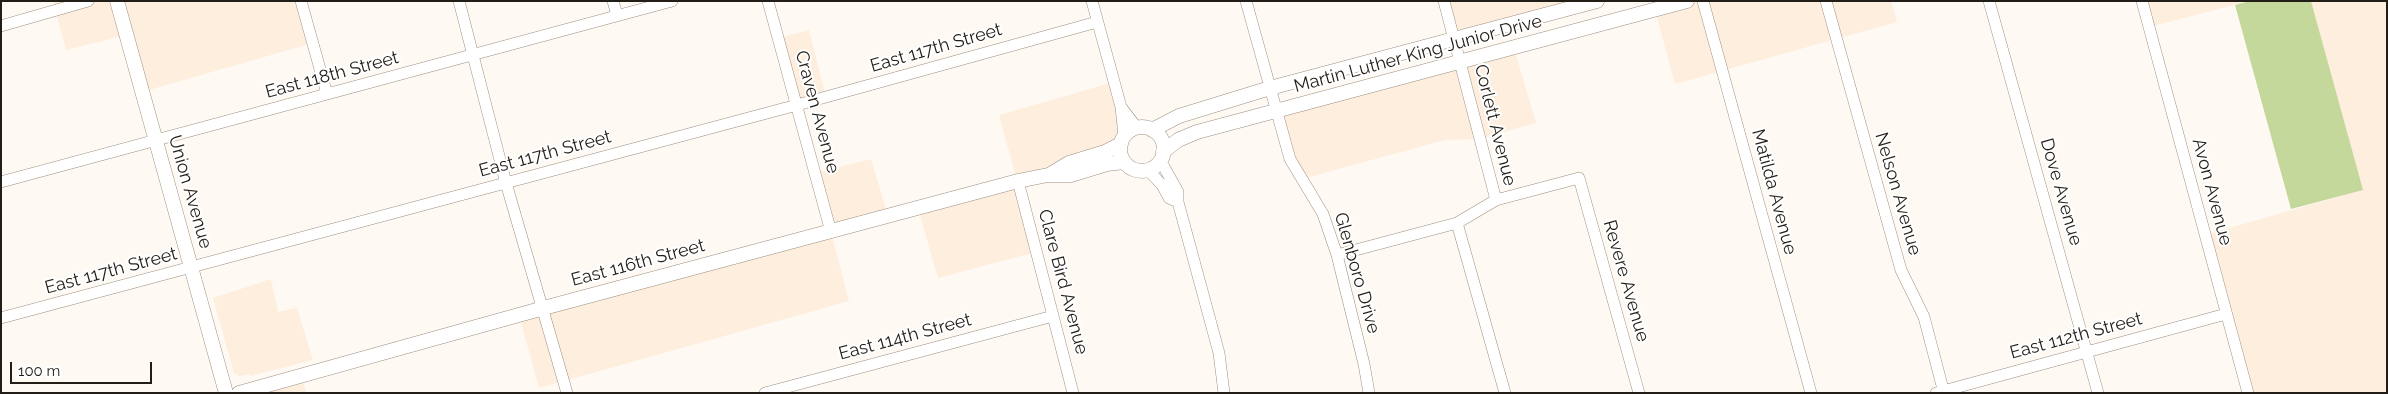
<!DOCTYPE html>
<html>
<head>
<meta charset="utf-8">
<style>
	body { margin:0 }
	#map { position:relative; width:2388px; height:394px; overflow:hidden; background:#fff9f3; font-family:Raleway,sans-serif }
	canvas { display:block }
	.frame { position:absolute; inset:0; border:2px solid #221d17; pointer-events:none }
	.scale { position:absolute; left:10px; top:362px; width:142px; height:22px; box-sizing:border-box; border:2px solid #221d17; border-top:0; padding-left:6px; font-size:15px; line-height:18px; white-space:nowrap; color:#221d17; -webkit-text-stroke:4px #fff; paint-order:stroke }
</style>
</head>
<body>
<div id="map">
<canvas width="2388" height="394"></canvas>
<div class="frame"></div>
<div class="scale">100 m</div>
</div>
<script>
const ctx = document.querySelector('canvas').getContext('2d');
ctx.lineJoin = 'round';
function fill(path, color) {
  ctx.fillStyle = color;
  ctx.fill(path, 'evenodd');
}
function shape(rows) {
  const path = new Path2D();
  for (const r of rows) {
    if (r.length === 3) {
      path.moveTo(r[0] + r[2], r[1]);
      path.arc(r[0], r[1], r[2], 0, 2 * Math.PI);
      continue;
    }
    path.moveTo(r[0], r[1]);
    for (let i = 2; i < r.length; i += 2) path.lineTo(r[i], r[i + 1]);
  }
  return path;
}
function strokePath(path, color, width, dash) {
  ctx.strokeStyle = color;
  ctx.lineWidth = width;
  ctx.lineCap = dash ? 'butt' : 'round';
  ctx.setLineDash(dash || []);
  ctx.stroke(path);
}
function write(font, color, halo, rows, align = 'center') {
  ctx.font = font + ' Raleway,sans-serif';
  ctx.lineWidth = 4;
  ctx.setLineDash([]);
  ctx.textBaseline = 'middle';
  ctx.strokeStyle = halo;
  ctx.fillStyle = color;
  for (const [text, x, y, turn = 0] of rows) {
    ctx.save();
    ctx.translate(x, y);
    ctx.rotate((+turn || 0) * Math.PI / 180);
    ctx.textAlign = isNaN(turn) ? turn : align;
    if (halo) ctx.strokeText(text, 0, 0);
    ctx.fillText(text, 0, 0);
    ctx.restore();
  }
}
fill(shape([
	[53,1,301,1,313,43,142,92,126,35,66,50],
	[1444,1,1597,1,1455,40],
	[1687,1,1891,1,1897,22,1675,84,1655,10],
	[2142,1,2250,1,2149,27],
	[2311,1,2387,1,2387,393,2248,393,2205,235,2362,190],
	[809,30,826,97,797,105,779,38],
	[1514,48,1536,123,1480,139,1445,140,1302,179,1277,112],
	[1114,82,1122,140,1018,181,1036,252,938,278,918,208,1017,181,999,115],
	[871,159,888,216,831,232,849,301,539,388,519,315,831,232,815,173],
	[271,279,278,312,297,308,313,360,251,376,250,374,240,376,234,373,213,298],
	[302,375,306,393,238,393]
]), '#feeedd');
fill(shape([
	[2250,1,2311,1,2363,190,2291,209,2235,5]
]), '#c5d89c');
const minor = shape([
	[301,1,327,94],
	[459,1,506,183,567,393],
	[613,1,617,15],
	[768,1,831,232],
	[1092,1,1121,107,1124,136],
	[1246,1,1290,159,1323,214,1337,255,1364,364,1369,393],
	[1444,1,1496,200],
	[1703,1,1811,393],
	[1826,1,1901,270,1924,317,1944,393],
	[1989,1,2098,393],
	[2142,1,2248,393],
	[1,26,88,1],
	[1121,107,1137,128],
	[1159,162,1164,167,1178,192,1178,202,1219,353,1224,393],
	[1148,170,1162,185,1169,198,1178,202],
	[1018,181,1073,393],
	[1,182,672,1],
	[1457,223,1505,393],
	[1337,255,1457,223,1496,200,1579,178,1639,393],
	[1,318,797,105,1097,22],
	[765,393,1053,316],
	[1936,393,2226,314]
]);
const major = shape([
	[117,1,226,393],
	[1142,149,22],
	[1152,130,1179,116,1270,88,1597,1],
	[1163,152,1178,140,1197,132,1687,1],
	[1049,175,1069,163,1105,152,1121,144],
	[239,393,551,306,1018,181,1048,175,1071,175,1107,164,1124,162]
]);
strokePath(minor, '#9c8f81', 12);
strokePath(major, '#9c8f81', 15);
strokePath(minor, '#fff', 11);
strokePath(major, '#fff', 14);
write('18px', '#221d17', '#fff', [
	["East 117th Street",936,48,-16],
	["Martin Luther King Junior Drive",1418,54,-15],
	["East 118th Street",332,75,-15],
	["Craven Avenue",817,112,75],
	["Corlett Avenue",1495,125,76],
	["East 117th Street",545,154,-15],
	["Union Avenue",190,192,74],
	["Matilda Avenue",1774,192,75],
	["Dove Avenue",2061,192,74],
	["Avon Avenue",2212,192,75],
	["Nelson Avenue",1898,194,74],
	["East 116th Street",638,263,-15],
	["East 117th Street",111,271,-15],
	["Glenboro Drive",1357,273,74],
	["Revere Avenue",1626,281,74],
	["Clare Bird Avenue",1063,282,75],
	["East 112th Street",2076,336,-15],
	["East 114th Street",905,337,-15]
]);
</script>
</body>
</html>
